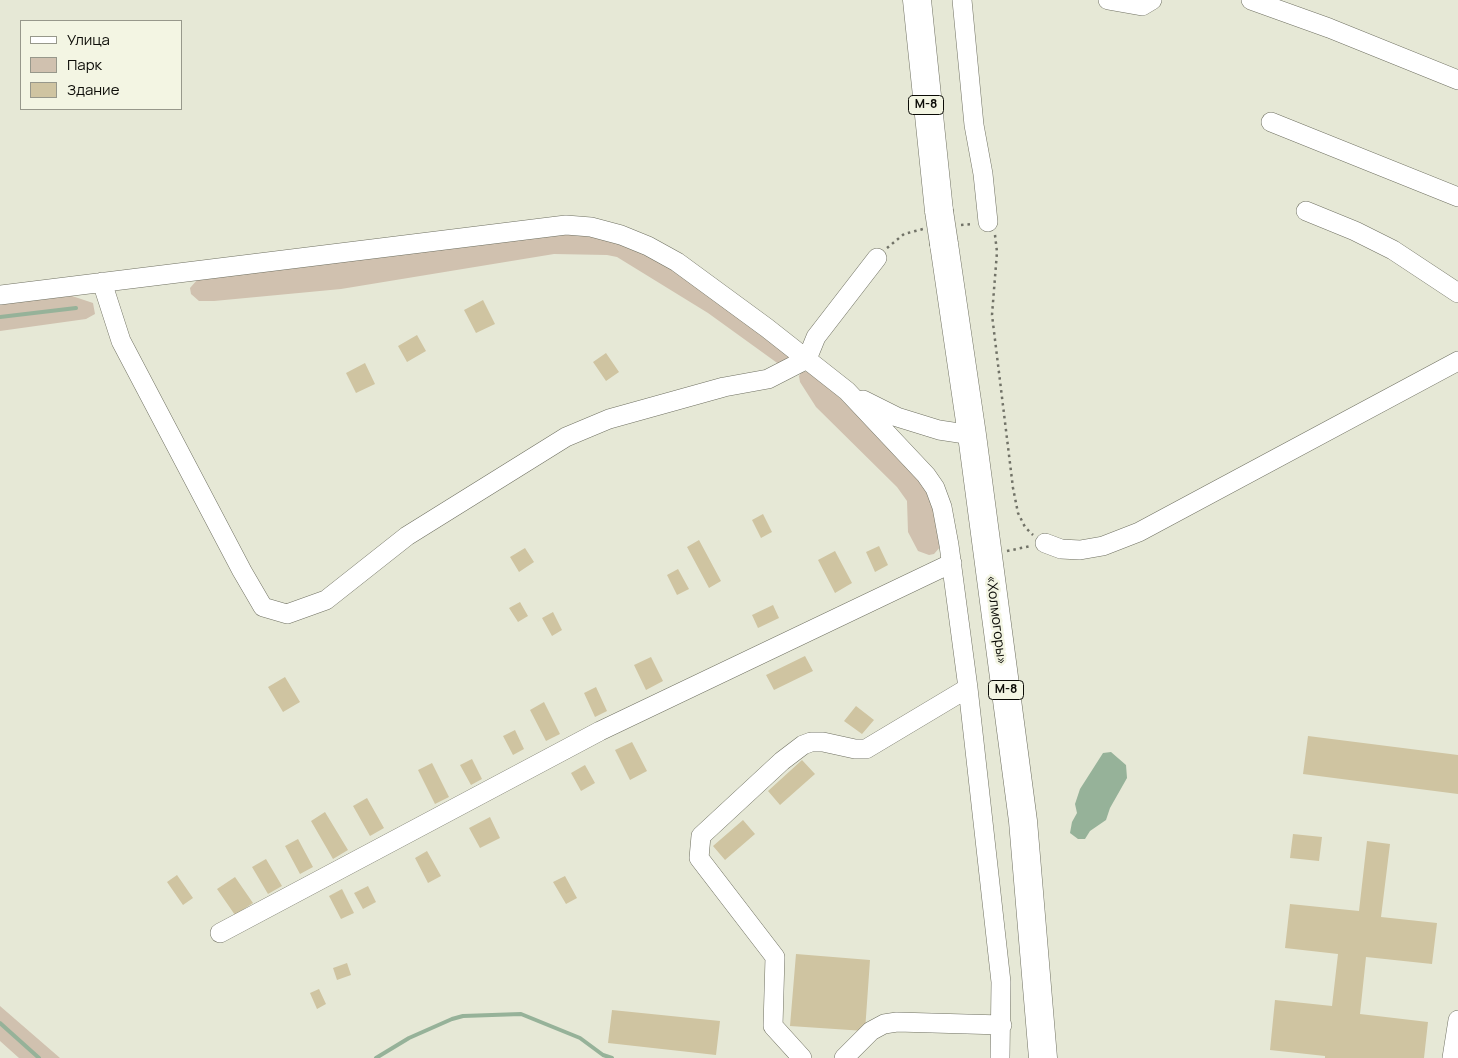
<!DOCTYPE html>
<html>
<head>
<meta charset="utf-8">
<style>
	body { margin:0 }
	#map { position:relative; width:1458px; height:1058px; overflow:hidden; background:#e6e8d6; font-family:Manrope,sans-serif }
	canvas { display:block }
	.legend { position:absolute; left:20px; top:20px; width:162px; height:90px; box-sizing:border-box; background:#f3f5e3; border:1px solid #97988b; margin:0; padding:6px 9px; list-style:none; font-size:15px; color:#0c0c07 }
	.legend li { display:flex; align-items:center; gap:10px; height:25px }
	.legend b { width:25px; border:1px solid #97988b }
</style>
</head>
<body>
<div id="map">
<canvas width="1458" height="1058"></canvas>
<ul class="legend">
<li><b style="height:6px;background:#fff"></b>Улица</li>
<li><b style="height:14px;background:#d0c1af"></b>Парк</li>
<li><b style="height:14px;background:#cfc4a1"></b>Здание</li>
</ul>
</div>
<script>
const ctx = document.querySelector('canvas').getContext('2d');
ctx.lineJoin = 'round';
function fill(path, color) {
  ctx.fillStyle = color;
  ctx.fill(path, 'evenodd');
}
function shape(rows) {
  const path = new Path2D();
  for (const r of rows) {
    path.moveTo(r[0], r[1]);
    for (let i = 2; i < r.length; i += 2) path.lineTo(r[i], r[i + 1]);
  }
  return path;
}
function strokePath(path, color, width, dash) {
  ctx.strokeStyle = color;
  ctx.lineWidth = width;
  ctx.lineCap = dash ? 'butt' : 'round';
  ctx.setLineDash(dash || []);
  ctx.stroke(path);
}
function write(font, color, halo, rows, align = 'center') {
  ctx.font = font + ' Manrope,sans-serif';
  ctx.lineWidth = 5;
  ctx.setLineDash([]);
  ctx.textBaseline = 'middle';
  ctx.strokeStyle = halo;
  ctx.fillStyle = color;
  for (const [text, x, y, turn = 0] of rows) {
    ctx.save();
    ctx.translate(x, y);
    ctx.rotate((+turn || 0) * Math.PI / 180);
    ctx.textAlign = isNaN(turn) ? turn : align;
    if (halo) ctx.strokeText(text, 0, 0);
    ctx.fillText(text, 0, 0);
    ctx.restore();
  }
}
fill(shape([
	[541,233,592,233,643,252,716,298,789,352,789,362,780,365,708,313,617,257,607,255,554,254,341,289,214,301,199,301,191,294,190,288,197,280],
	[72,296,93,303,95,314,86,319,0,331,0,304],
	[802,371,814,373,880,437,928,490,942,535,941,546,934,554,929,555,918,551,908,532,907,501,897,487,816,407,800,382,799,376],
	[0,1006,60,1058,19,1058,0,1041]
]), '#d0c1af');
fill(shape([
	[1111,752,1126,765,1127,778,1110,808,1106,820,1090,831,1085,839,1078,839,1070,833,1072,822,1077,813,1075,804,1080,789,1103,753]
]), '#96b299');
strokePath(shape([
	[0,317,76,308],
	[0,1023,39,1058],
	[376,1058,409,1038,452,1019,463,1016,521,1014,580,1038,603,1055,612,1058]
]), '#96b299', 4);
fill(shape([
	[483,300,495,324,476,333,464,310],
	[417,335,426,351,407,362,398,346],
	[606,353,619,372,606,381,593,362],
	[365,363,375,384,356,393,346,373],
	[763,514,772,532,761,538,752,520],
	[699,540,721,581,709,588,687,547],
	[879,546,888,565,875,572,866,552],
	[525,548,534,562,519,572,510,557],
	[835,551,852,583,835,593,818,560],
	[678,569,689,589,677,595,667,575],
	[520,602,528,616,518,622,509,608],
	[773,605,779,618,758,628,752,615],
	[553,612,562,630,552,636,542,618],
	[805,656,813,671,774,690,766,675],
	[651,657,663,681,646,690,634,665],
	[285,677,300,702,283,712,268,687],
	[596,687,607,711,595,717,584,693],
	[544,702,560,734,546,741,530,710],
	[856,706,874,720,862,734,844,721],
	[515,730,524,749,513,755,503,736],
	[1308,736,1458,755,1458,794,1303,774],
	[632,742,647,771,630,780,615,750],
	[472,759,482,779,471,785,460,765],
	[802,760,815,774,780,805,768,791],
	[432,763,449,797,435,804,418,770],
	[585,765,595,783,581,791,571,773],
	[367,798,384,828,370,836,353,806],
	[325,812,348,850,333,859,311,821],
	[490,817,500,838,480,848,469,828],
	[743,820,755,834,725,860,713,846],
	[1293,834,1322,837,1319,861,1290,858],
	[298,839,313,867,300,874,285,846],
	[1367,841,1390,844,1381,917,1437,923,1432,964,1366,957,1360,1014,1428,1022,1424,1058,1325,1058,1325,1056,1270,1050,1275,1000,1332,1006,1338,954,1285,948,1290,904,1359,911],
	[427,851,441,876,428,883,415,858],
	[266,859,282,886,268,894,252,867],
	[177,875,193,898,183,905,167,882],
	[565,876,577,898,566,904,553,882],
	[235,877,253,903,235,915,217,889],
	[368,886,376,902,363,909,354,893],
	[342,889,354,913,341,919,329,896],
	[796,954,870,960,865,1031,790,1026],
	[347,963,351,975,337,980,333,968],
	[319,989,326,1004,317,1009,310,993],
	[612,1010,720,1021,716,1055,608,1043]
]), '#cfc4a1');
const minor = shape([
	[962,0,974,125,983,174,988,222],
	[1108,0,1142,6,1152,0],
	[1251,0,1329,28,1458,80],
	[1271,122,1458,197],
	[1306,211,1355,231,1393,250,1458,293],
	[102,282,121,341,242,571,263,607,287,614,326,600,407,536,566,437,609,419,724,387,768,379,807,359,816,337,877,258],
	[0,295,566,225,591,227,621,235,648,246,677,262,767,328,847,391,926,475,935,488,942,507,949,545,968,688,1001,982,1000,1058],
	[863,400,897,417,939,430,972,435],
	[1045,543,1061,549,1080,550,1103,546,1139,532,1458,361],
	[220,933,600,731,952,563],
	[802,1058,773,1026,775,957,699,858,701,836,782,761,803,745,811,742,823,742,855,749,866,749,968,688],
	[844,1058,871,1031,884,1024,897,1022,1002,1025],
	[1452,1058,1458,1020]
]);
const highway = shape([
	[917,0,939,211],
	[944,244,972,435,1023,821,1043,1058]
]);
strokePath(minor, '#6f7061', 20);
strokePath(highway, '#6f7061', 29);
strokePath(shape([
	[961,225,973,224],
	[995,235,997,252,992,315,1013,488,1018,513,1025,527,1033,535],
	[887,248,904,234,923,229],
	[1007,551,1031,546]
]), '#717267', 2.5, [2.5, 4]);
strokePath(minor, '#fff', 19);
strokePath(highway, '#fff', 28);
const highwayBridge = shape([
	[939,211,944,244]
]);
strokePath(highwayBridge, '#6f7061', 29, []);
strokePath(highwayBridge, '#fff', 28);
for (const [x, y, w] of [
	[926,105,35],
	[1006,690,35]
]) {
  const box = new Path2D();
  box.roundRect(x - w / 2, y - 9.5, w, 19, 4);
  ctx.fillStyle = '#f3f5e3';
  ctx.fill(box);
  strokePath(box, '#0c0c07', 1);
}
write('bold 12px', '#0c0c07', null, [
	["М-8",926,105],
	["М-8",1006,690]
]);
write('14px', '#0c0c07', '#f3f5e3', [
	["«Холмогоры»",996,620,83]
]);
</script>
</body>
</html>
